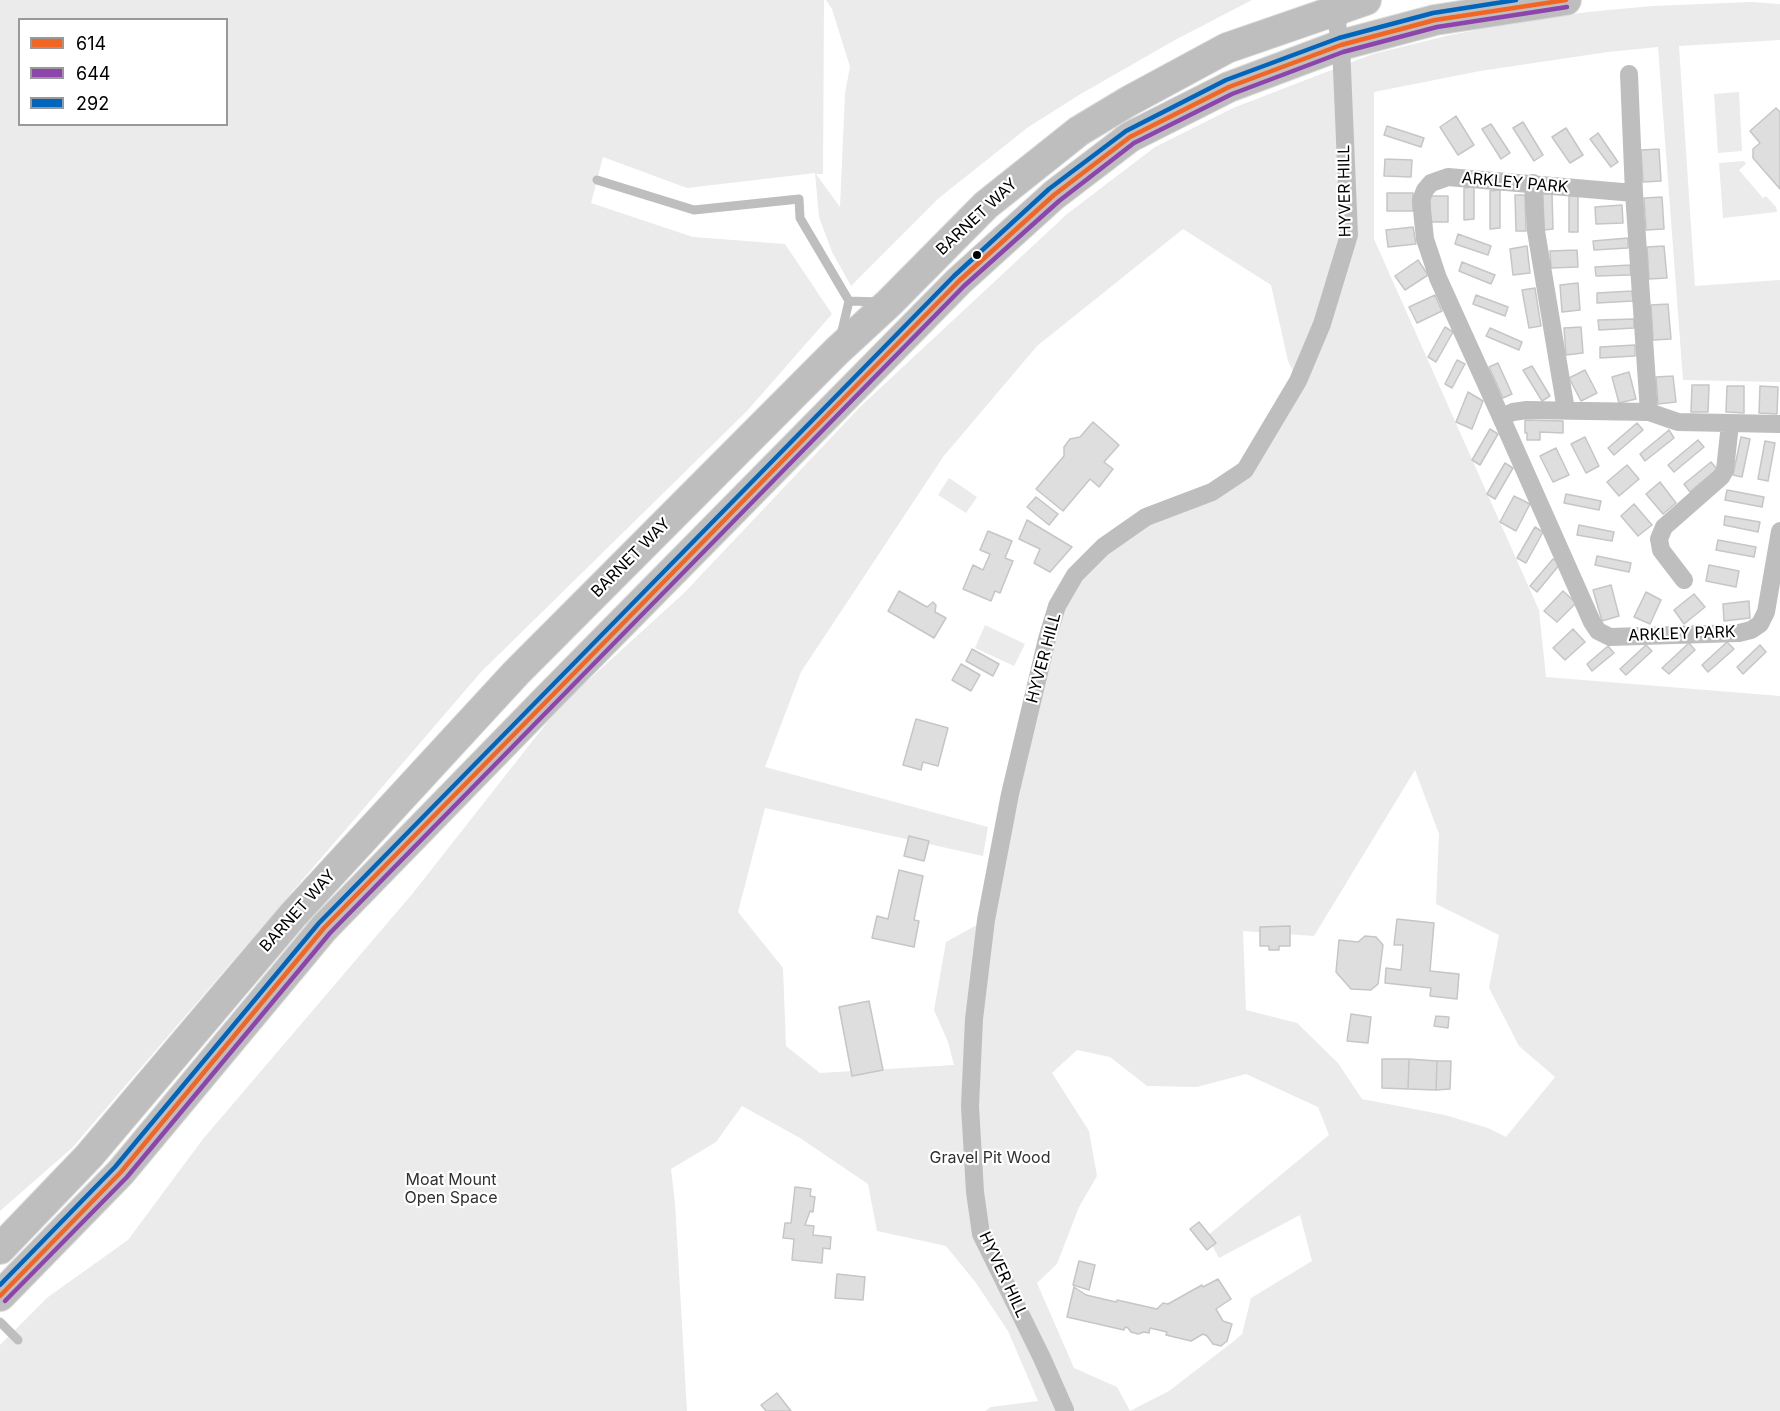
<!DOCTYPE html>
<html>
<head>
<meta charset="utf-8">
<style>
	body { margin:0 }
	#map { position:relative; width:1780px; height:1411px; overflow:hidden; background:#fff; font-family:Inter,sans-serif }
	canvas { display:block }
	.legend { position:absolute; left:18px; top:18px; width:210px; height:108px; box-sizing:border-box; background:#fff; border:2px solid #999; margin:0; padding:8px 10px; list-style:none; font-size:18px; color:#000 }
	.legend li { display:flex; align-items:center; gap:12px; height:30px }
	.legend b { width:30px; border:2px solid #999 }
</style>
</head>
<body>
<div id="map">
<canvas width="1780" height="1411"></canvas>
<ul class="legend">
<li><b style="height:8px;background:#f26522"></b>614</li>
<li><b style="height:8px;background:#8e44ad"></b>644</li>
<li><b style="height:8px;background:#0065bd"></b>292</li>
</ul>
</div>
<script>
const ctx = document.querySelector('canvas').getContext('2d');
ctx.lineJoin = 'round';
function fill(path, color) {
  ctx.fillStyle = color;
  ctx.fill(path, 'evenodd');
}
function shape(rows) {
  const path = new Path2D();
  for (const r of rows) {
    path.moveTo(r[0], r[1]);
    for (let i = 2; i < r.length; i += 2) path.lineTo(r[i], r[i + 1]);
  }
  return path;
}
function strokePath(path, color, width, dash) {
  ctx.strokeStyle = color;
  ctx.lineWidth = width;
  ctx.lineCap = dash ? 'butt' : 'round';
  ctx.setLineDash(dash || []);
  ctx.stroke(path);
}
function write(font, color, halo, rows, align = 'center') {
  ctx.font = font + ' Inter,sans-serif';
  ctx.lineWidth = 4.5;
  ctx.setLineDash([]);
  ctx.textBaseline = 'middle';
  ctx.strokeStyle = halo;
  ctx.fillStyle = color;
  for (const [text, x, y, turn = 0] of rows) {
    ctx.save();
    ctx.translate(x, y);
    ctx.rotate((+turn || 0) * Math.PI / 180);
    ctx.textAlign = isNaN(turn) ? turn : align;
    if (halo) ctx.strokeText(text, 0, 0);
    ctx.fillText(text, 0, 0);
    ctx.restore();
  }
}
fill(shape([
	[0,0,824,0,823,174,816,174,840,207,845,93,850,67,832,9,826,0,1252,0,1175,40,1079,95,1027,128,939,198,851,286,832,252,819,217,815,173,687,188,603,157,591,203,693,237,785,244,832,314,747,411,481,672,72,1148,0,1211],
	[20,20,226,20,226,124,20,124],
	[1751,2,1780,4,1780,40,1679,46,1695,286,1780,280,1780,382,1683,380,1658,47,1608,52,1480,71,1374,92,1374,239,1539,610,1546,677,1780,696,1780,1411,985,1411,991,1407,1038,1401,1008,1331,976,1283,946,1246,877,1231,868,1184,800,1138,742,1106,716,1142,671,1169,675,1203,687,1411,0,1411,0,1345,48,1297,128,1240,203,1139,413,893,560,706,684,593,861,406,1067,214,1155,147,1233,108,1373,54,1446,36,1520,21,1588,12,1652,6],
	[1183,229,1271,285,1288,361,1298,381,1245,471,1103,547,1057,606,986,920,946,942,934,1010,948,1042,954,1065,820,1073,786,1046,783,968,738,912,765,808,983,856,988,827,765,767,801,672,943,457,1037,346],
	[1415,770,1439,834,1436,904,1499,935,1489,988,1519,1046,1555,1077,1506,1137,1488,1128,1445,1115,1362,1099,1338,1063,1297,1023,1246,1010,1243,931,1314,936],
	[1077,1050,1110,1057,1147,1086,1197,1087,1246,1074,1318,1107,1329,1135,1207,1236,1219,1258,1300,1215,1312,1261,1251,1298,1242,1334,1234,1341,1169,1391,1130,1411,1117,1387,1074,1368,1037,1283,1057,1264,1079,1207,1097,1176,1089,1131,1052,1073],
	[1739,92,1742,151,1718,153,1714,94],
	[1744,161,1746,164,1739,170,1763,198,1766,196,1776,207,1777,212,1723,218,1719,163],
	[949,478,977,497,966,513,938,495],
	[985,625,1025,644,1014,666,975,648]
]), '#ebebeb');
const building = shape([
	[1776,108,1780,112,1780,189,1753,158,1753,149,1760,143,1750,131,1776,108],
	[1456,116,1474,145,1458,155,1440,127,1456,116],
	[1523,122,1543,155,1534,161,1513,128,1523,122],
	[1491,124,1510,153,1501,159,1482,129,1491,124],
	[1387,126,1424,138,1421,147,1384,135,1387,126],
	[1566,128,1583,155,1570,163,1552,137,1566,128],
	[1598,133,1618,162,1611,167,1590,139,1598,133],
	[1659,149,1661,181,1643,182,1641,150,1659,149],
	[1385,159,1412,160,1411,177,1384,176,1385,159],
	[1474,187,1474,219,1464,220,1464,188,1474,187],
	[1500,190,1500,228,1490,229,1490,191,1500,190],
	[1387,193,1413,193,1413,211,1387,211,1387,193],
	[1543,194,1552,194,1553,229,1544,230,1543,194],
	[1515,195,1525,195,1526,231,1516,231,1515,195],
	[1430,196,1448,196,1448,222,1430,222,1430,196],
	[1569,196,1578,196,1578,232,1569,232,1569,196],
	[1662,197,1664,229,1646,230,1644,198,1662,197],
	[1622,205,1623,223,1596,224,1595,207,1622,205],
	[1413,227,1416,244,1388,247,1386,230,1413,227],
	[1458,234,1491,246,1488,255,1455,244,1458,234],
	[1628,238,1628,248,1594,250,1593,241,1628,238],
	[1527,246,1530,273,1513,275,1510,249,1527,246],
	[1664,246,1667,278,1649,279,1647,247,1664,246],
	[1577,250,1578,267,1551,268,1550,251,1577,250],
	[1418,260,1428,275,1405,290,1395,276,1418,260],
	[1462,262,1495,275,1491,284,1459,271,1462,262],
	[1630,265,1631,275,1596,276,1595,267,1630,265],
	[1578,283,1580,310,1562,312,1560,285,1578,283],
	[1535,288,1541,326,1529,328,1522,290,1535,288],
	[1632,291,1633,301,1597,303,1597,293,1632,291],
	[1435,295,1442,311,1417,323,1409,307,1435,295],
	[1476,295,1508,307,1505,316,1473,304,1476,295],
	[1668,304,1671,339,1653,340,1651,305,1668,304],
	[1634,319,1634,328,1599,330,1598,320,1634,319],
	[1445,327,1453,332,1436,362,1428,357,1445,327],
	[1581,327,1583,353,1566,355,1564,328,1581,327],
	[1490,328,1522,342,1519,350,1486,336,1490,328],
	[1635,345,1635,356,1600,358,1600,347,1635,345],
	[1457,360,1465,364,1452,388,1445,384,1457,360],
	[1498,363,1512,394,1503,398,1489,367,1498,363],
	[1532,366,1550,396,1542,401,1523,370,1532,366],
	[1585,370,1597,393,1581,401,1569,378,1585,370],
	[1629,372,1636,399,1619,403,1612,377,1629,372],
	[1673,376,1676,402,1658,404,1656,377,1673,376],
	[1692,385,1709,385,1708,412,1691,412,1692,385],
	[1727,386,1744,386,1744,413,1726,412,1727,386],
	[1760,386,1778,387,1777,414,1759,413,1760,386],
	[1468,392,1483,401,1472,429,1456,422,1468,392],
	[1525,420,1563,421,1563,433,1540,432,1540,440,1527,440,1527,433,1525,433,1525,420],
	[1093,422,1119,445,1104,462,1113,469,1099,487,1090,479,1063,511,1036,489,1064,456,1064,447,1070,439,1080,437,1093,422],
	[1637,423,1643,430,1614,455,1608,448,1637,423],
	[1490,429,1498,434,1480,465,1472,460,1490,429],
	[1669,430,1674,438,1645,461,1640,454,1669,430],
	[1585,437,1599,466,1586,473,1571,444,1585,437],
	[1741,437,1750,439,1742,477,1733,475,1741,437],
	[1698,440,1704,447,1674,472,1668,465,1698,440],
	[1765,441,1775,443,1768,481,1758,479,1765,441],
	[1556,448,1569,475,1553,482,1540,456,1556,448],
	[1711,462,1717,469,1690,492,1684,484,1711,462],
	[1505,463,1513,468,1495,499,1487,494,1505,463],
	[1627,465,1639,479,1619,496,1607,482,1627,465],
	[1660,482,1676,503,1663,514,1646,494,1660,482],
	[1727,490,1764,497,1762,507,1725,500,1727,490],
	[1566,494,1601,501,1599,510,1564,503,1566,494],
	[1514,496,1530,504,1516,531,1500,522,1514,496],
	[1036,497,1058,514,1049,525,1027,507,1036,497],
	[1634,504,1652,525,1638,536,1621,516,1634,504],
	[1725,516,1760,522,1758,532,1724,525,1725,516],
	[1027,520,1072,547,1050,572,1034,563,1040,549,1019,539,1027,520],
	[1579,525,1614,532,1612,541,1577,535,1579,525],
	[1535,527,1543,532,1526,563,1517,558,1535,527],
	[988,531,1012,541,1005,558,1013,561,1000,593,995,591,991,601,963,589,973,565,983,570,990,554,980,550,988,531],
	[1718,540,1756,547,1754,557,1716,550,1718,540],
	[1597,556,1631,563,1629,572,1595,565,1597,556],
	[1553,559,1560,564,1537,592,1530,586,1553,559],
	[1709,565,1739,571,1736,587,1706,581,1709,565],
	[1611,585,1619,616,1602,621,1593,590,1611,585],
	[899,591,927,607,933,602,936,605,935,612,946,618,934,638,888,611,899,591],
	[1563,591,1576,603,1557,622,1544,611,1563,591],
	[1646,592,1661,600,1650,624,1634,617,1646,592],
	[1694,594,1705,607,1684,624,1674,610,1694,594],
	[1749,601,1750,618,1724,621,1723,604,1749,601],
	[1573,629,1585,642,1565,660,1553,648,1573,629],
	[1727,642,1734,649,1708,672,1702,665,1727,642],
	[1689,643,1695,650,1669,674,1662,668,1689,643],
	[1646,645,1652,651,1626,675,1620,669,1646,645],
	[1760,645,1766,652,1743,674,1737,667,1760,645],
	[1608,646,1614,653,1592,671,1587,664,1608,646],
	[972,649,999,664,993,676,966,661,972,649],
	[961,664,980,675,971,691,952,680,961,664],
	[916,719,948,728,938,766,923,762,921,770,903,765,916,719],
	[909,836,929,841,924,861,904,856,909,836],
	[899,870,923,876,914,920,919,921,914,947,872,938,877,916,888,919,899,870],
	[1397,919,1434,923,1430,971,1459,974,1457,999,1430,996,1431,988,1385,983,1386,968,1401,970,1403,945,1394,945,1397,919],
	[1290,926,1290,946,1279,946,1279,950,1269,950,1269,946,1260,946,1260,927,1290,926],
	[1365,936,1376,937,1383,945,1378,984,1371,990,1351,989,1336,972,1339,940,1358,942,1365,936],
	[869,1001,883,1070,852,1076,839,1007,869,1001],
	[1351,1014,1371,1017,1368,1043,1347,1041,1351,1014],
	[1436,1016,1449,1017,1448,1028,1434,1026,1436,1016],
	[1382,1059,1409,1059,1408,1089,1382,1088,1382,1059],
	[1409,1059,1437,1061,1436,1090,1408,1089,1409,1059],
	[1437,1061,1451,1061,1450,1089,1436,1090,1437,1061],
	[795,1187,811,1189,810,1196,815,1197,813,1212,810,1211,805,1225,814,1226,813,1235,831,1237,830,1249,823,1248,822,1263,792,1260,794,1239,783,1238,785,1223,791,1223,795,1187],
	[1199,1222,1216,1243,1207,1250,1190,1229,1199,1222],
	[1079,1261,1095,1265,1089,1290,1073,1285,1079,1261],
	[837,1274,865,1277,863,1300,835,1298,837,1274],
	[1218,1279,1231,1299,1216,1309,1223,1321,1232,1324,1227,1341,1221,1346,1213,1344,1207,1336,1203,1334,1191,1341,1166,1335,1167,1332,1150,1328,1149,1333,1144,1332,1138,1334,1131,1332,1128,1328,1125,1327,1124,1330,1067,1317,1074,1287,1086,1295,1116,1302,1117,1300,1157,1309,1163,1303,1168,1304,1202,1285,1203,1287,1218,1279],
	[777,1393,791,1411,766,1411,761,1405,777,1393]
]);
fill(building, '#dedede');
strokePath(building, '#c6c6c6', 1.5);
const trunk = shape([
	[0,1249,89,1156,293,915,516,673,837,351,889,303,986,205,1079,131,1129,101,1227,48,1366,0],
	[0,1296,121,1172,324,928,548,698,959,281,1054,195,1130,137,1229,87,1341,45,1435,20,1566,0]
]);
strokePath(trunk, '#dbdbdb', 32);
strokePath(shape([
	[597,180,694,210,799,199,800,218,849,301,841,335],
	[849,301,880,302],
	[0,1322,18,1340]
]), '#bebebe', 9);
strokePath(shape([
	[1629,74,1634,193],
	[1533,183,1536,231,1566,410],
	[1649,412,1634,193,1448,177,1431,183,1425,190,1421,200,1425,239,1438,278,1501,417,1513,412,1527,410,1649,412,1678,422,1780,424],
	[1501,417,1592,622,1598,631,1610,637,1739,633,1751,630,1760,624,1766,612,1780,531],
	[1684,580,1661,550,1659,539,1664,527,1721,477,1725,470,1730,424],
	[1065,1410,1042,1358,981,1234,975,1192,970,1106,974,1019,986,920,1010,794,1047,639,1057,606,1075,575,1103,547,1146,517,1212,492,1245,470,1298,381,1322,324,1349,235,1341,45,1337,24,1343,7]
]), '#bebebe', 18);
strokePath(trunk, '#bebebe', 30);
strokePath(shape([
	[0,1296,121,1172,324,928,959,281,1054,195,1130,137,1229,87,1341,45,1435,20,1566,0]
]), '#f26522', 4.5);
strokePath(shape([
	[5,1301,127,1177,330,933,964,286,1059,201,1134,143,1232,94,1343,52,1437,27,1567,7]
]), '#8e44ad', 4.5);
strokePath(shape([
	[0,1285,115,1167,319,923,954,276,1049,189,1126,131,1226,80,1339,38,1433,13,1516,0]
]), '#0065bd', 4.5);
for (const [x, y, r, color] of [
	[977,255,5,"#000"]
]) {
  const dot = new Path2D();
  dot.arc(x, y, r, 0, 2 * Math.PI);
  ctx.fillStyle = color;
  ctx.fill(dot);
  strokePath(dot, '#fff', 2);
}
write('16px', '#000', '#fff', [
	["ARKLEY PARK",1515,183,5],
	["HYVER HILL",1345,191,-91],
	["BARNET WAY",977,217,-43],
	["BARNET WAY",631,558,-45],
	["ARKLEY PARK",1682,634,-2],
	["HYVER HILL",1044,658,-75],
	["BARNET WAY",298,911,-48],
	["HYVER HILL",1003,1275,65]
]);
write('16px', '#313131', '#fff', [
	["Gravel Pit Wood",990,1158],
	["Moat Mount",451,1180],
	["Open Space",451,1198]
]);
</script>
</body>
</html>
